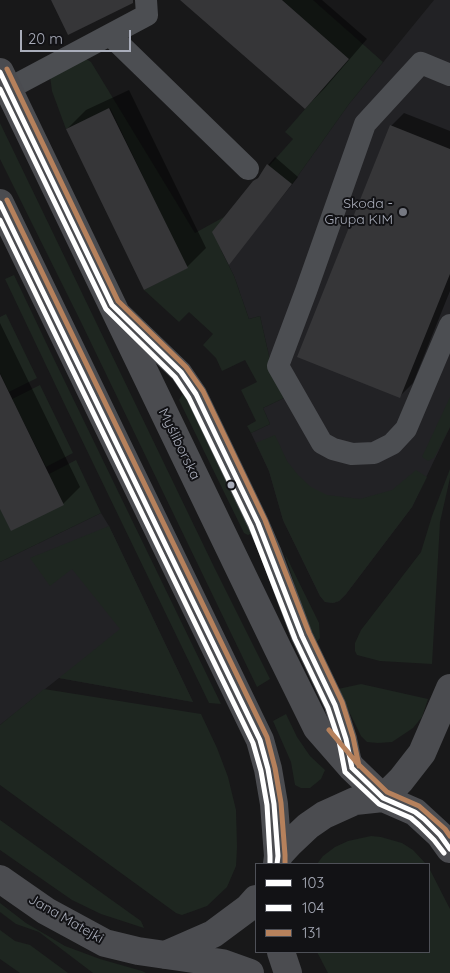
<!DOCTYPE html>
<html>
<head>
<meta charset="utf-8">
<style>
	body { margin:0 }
	#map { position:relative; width:450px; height:973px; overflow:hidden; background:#181819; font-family:Quicksand,sans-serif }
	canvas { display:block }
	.legend { position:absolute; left:255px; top:863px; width:175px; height:90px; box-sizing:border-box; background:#121215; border:1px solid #4e5057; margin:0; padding:6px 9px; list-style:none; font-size:15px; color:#a9adba }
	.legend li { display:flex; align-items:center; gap:10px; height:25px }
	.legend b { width:25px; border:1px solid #4e5057 }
	.scale { position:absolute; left:20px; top:30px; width:111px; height:22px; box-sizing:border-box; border:2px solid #a9adba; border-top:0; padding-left:6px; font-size:15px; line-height:18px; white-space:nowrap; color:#a9adba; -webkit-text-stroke:4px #121215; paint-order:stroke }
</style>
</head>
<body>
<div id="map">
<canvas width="450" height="973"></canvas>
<ul class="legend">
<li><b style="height:6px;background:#fff"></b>103</li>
<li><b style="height:6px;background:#fff"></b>104</li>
<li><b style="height:6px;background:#b6815c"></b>131</li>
</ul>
<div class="scale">20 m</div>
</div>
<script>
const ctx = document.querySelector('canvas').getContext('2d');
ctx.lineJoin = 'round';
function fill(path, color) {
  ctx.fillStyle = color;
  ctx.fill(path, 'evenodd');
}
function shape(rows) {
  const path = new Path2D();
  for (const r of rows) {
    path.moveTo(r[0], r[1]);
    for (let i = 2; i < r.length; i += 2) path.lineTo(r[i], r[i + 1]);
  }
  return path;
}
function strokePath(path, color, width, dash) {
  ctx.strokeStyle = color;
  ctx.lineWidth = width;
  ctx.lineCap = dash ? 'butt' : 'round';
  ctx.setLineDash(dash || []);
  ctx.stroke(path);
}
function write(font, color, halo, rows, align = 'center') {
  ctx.font = font + ' Quicksand,sans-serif';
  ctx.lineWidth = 4;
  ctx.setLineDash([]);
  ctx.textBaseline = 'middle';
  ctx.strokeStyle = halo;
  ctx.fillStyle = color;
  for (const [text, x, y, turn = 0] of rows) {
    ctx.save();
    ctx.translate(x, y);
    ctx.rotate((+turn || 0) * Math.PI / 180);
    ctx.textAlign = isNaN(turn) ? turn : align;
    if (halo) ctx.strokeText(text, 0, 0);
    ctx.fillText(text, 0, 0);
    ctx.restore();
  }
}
fill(shape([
	[434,0,450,0,450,427,412,507,346,594,339,601,333,603,325,602,320,596,283,520,269,471,251,433,270,424,263,408,284,398,274,378,260,316,249,319,234,276,221,250,292,184,349,104],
	[101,513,109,526,193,702,59,678,0,725,0,562]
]), '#222225');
fill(shape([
	[282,0,313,0,383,62,349,104,292,184,269,166,293,139,285,132,349,59],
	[86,59,91,62,195,233,224,217,237,242,221,250,234,276,249,319,260,316,274,378,284,398,263,408,270,424,251,433,247,426,256,421,241,390,257,382,245,360,222,371,216,358,203,345,213,334,189,312,179,322,144,290,187,268,110,108,66,129,52,91,50,76],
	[0,123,215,569,270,679,257,687,80,320,0,159],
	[14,275,51,353,221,704,209,703,64,403,5,279],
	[6,314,37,378,9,392,0,373,0,317],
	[40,385,73,453,46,467,12,399],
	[182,395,186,395,252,533,248,535,244,533,179,400],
	[450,397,450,427,434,458,428,461,422,457],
	[275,435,287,461,298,475,311,487,327,495,360,499,392,490,416,470,427,477,412,507,346,594,339,601,333,603,325,602,320,596,283,520,269,471,256,443],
	[76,460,101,513,0,562,0,509,49,474],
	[450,469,450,478,440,522,432,664,380,661,357,655,355,651,355,643,361,630,421,552,432,516],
	[109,526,193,702,59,678,120,629,72,569,50,586,30,558],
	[285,554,319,623,320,638,316,643,308,628],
	[361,684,428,699,422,717,413,728,392,742,378,743,367,742,361,736,338,689],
	[44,689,201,714,217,748,228,777,236,810,237,847,236,866,227,887,207,906,182,915,176,913,0,785,0,725],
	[286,714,297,737,310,756,325,770,321,779,310,788,301,788,295,785,291,762,273,721],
	[0,820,141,921,144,928,101,914,72,900,0,850],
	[371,836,381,837,402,843,413,850,426,864,317,864,323,856,335,847,348,841],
	[429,868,450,909,450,973,328,973,317,952,429,952],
	[0,903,26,923,65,946,100,959,142,971,146,973,93,973,39,932,16,924,0,912],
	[0,930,15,941,30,945,68,973,20,973,0,959]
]), '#1e2620');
fill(shape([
	[182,0,322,0,367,39,324,89,305,108],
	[129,90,206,248,187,267,67,129,86,110],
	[404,113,450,131,450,291,413,383,399,397,391,126],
	[275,157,298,177,229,263,254,182],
	[0,323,80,487,63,504,0,506]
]), '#0007');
fill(shape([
	[51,0,133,0,133,3,68,35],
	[180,0,282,0,349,59,305,109],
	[109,108,188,268,144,290,66,129],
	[390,125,450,149,450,274,400,398,297,357],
	[267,164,292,184,229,265,212,232,253,181,258,178],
	[0,374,64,505,11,531,0,509]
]), '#363638');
strokePath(shape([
	[110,35,248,169],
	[450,75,421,63,365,124,306,291,278,366,322,443,333,449,352,454,374,453,392,444,406,429,450,325],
	[8,89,147,15,146,0],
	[121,314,181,372,196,394,258,523,270,551,302,636,335,705,346,739,352,768]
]), '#4c4e52', 22);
strokePath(shape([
	[0,72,278,649,317,728,352,768,383,798],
	[0,203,260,740,268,769,274,804,278,856],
	[383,798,401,780,422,753,450,688],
	[277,864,278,856,290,843,308,826,324,815,355,801,383,798,415,812,440,835,450,849],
	[0,879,46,911,105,943,138,951,222,963,250,973],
	[281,952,288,973],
	[165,955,213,934,248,908,256,899]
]), '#4b4c50', 28);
strokePath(shape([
	[0,72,112,305,181,372,196,394,258,523,302,636,335,705,346,739,352,768],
	[0,203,260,740,268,769,274,804,278,856,277,864],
	[352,768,383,798,415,812,424,819,440,835,450,849]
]), '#fff', 5);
strokePath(shape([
	[0,89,106,309,175,377,189,398,251,526,295,639,328,708,339,741,345,772,379,804,411,818,419,825,434,840,444,853],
	[0,220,253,743,261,771,267,805,270,856,270,863]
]), '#fff', 5);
strokePath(shape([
	[7,69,118,301,186,367,203,391,265,520,309,633,342,702,353,737,359,766],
	[7,200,267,737,275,768,281,803,285,855,285,864],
	[329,730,357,763,387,792,419,806,445,829,450,836]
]), '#b6815c', 5);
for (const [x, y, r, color] of [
	[403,212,5,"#767982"],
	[231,485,4.5,"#a9adba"]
]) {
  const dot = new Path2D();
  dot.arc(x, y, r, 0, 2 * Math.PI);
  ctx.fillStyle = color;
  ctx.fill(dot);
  strokePath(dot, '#121215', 2);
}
write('14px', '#a9adba', '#121215', [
	["Skoda -",393,204],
	["Grupa KIM",393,220]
], 'right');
write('14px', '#a9adba', '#121215', [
	["Myśliborska",179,444,64],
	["Jana Matejki",66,919,30]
]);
</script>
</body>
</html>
